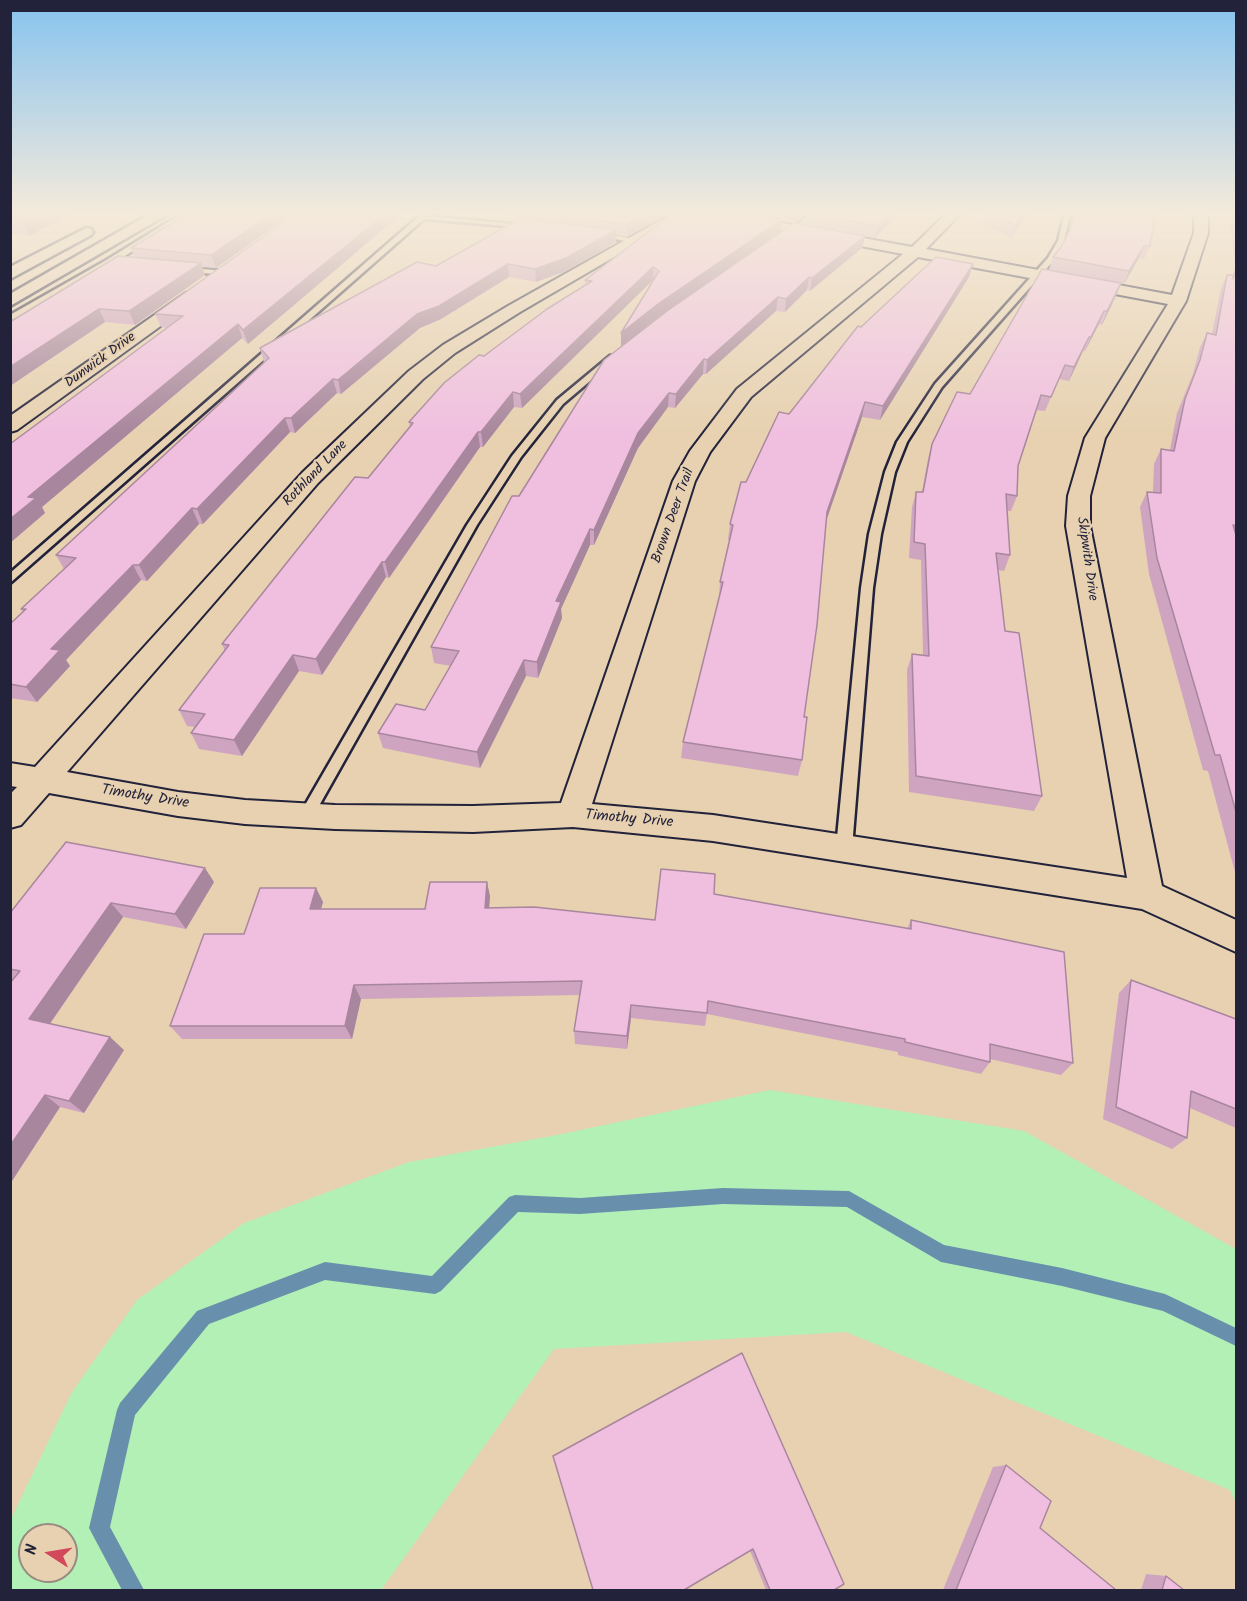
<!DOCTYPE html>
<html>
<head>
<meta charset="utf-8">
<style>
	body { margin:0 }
	#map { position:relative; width:1247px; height:1601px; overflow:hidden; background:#e7d1b0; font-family:Kalam,sans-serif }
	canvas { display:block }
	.frame { position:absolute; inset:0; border:12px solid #22223b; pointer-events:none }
	.north { position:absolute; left:18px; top:1523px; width:60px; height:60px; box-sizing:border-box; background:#e7d1b0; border:2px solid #988b81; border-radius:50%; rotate:282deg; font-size:16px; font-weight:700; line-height:24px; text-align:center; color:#22223b }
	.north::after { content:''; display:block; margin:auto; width:21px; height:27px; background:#d1495b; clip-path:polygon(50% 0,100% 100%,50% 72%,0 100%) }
</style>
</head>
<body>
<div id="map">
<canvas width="1247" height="1601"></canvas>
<div class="frame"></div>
<div class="north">N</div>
</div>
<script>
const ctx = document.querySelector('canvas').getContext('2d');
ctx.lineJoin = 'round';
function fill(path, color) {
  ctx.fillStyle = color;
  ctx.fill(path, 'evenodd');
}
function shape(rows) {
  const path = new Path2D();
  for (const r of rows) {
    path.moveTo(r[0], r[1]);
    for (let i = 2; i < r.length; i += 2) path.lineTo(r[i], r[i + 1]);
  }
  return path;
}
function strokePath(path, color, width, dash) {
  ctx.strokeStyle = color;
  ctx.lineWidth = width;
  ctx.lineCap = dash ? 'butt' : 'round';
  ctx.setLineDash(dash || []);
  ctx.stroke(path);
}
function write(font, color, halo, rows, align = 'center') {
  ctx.font = font + ' Kalam,sans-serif';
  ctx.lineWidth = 4.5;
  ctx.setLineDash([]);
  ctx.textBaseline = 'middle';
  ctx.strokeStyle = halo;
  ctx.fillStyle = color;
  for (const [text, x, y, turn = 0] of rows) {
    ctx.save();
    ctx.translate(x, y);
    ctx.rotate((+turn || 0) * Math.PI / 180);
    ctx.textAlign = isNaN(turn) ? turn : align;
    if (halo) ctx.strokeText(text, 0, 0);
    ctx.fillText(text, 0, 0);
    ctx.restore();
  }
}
fill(shape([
	[770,1090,1024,1131,1236,1249,1236,1503,1230,1490,846,1332,554,1349,381,1590,11,1590,11,1519,72,1392,137,1300,244,1223,409,1162,557,1135],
	[30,1535,66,1535,66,1571,30,1571]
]), '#b3f0b6');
fill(shape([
	[723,1188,849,1191,944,1245,1062,1268,1165,1294,1236,1328,1236,1346,1163,1311,1062,1286,941,1262,847,1207,723,1204,580,1214,518,1212,441,1291,435,1294,325,1280,209,1324,135,1415,110,1527,144,1590,122,1590,89,1528,117,1410,120,1403,197,1311,325,1262,432,1276,509,1197,515,1195,580,1198,723,1188]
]), '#6890ad');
const lane = shape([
	[186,211,194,211,111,265,10,321,10,315,105,261,186,211],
	[425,211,432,211,428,216,532,226,529,228,424,219,10,583,10,573,425,211],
	[814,211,822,211,789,236,785,236,785,234,814,211],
	[1065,211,1071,211,1064,241,1055,259,942,387,907,442,895,472,881,534,873,588,852,848,850,852,844,854,838,852,836,848,861,588,869,534,885,472,897,442,935,384,1048,258,1058,241,1065,211],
	[598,232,634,239,637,241,634,243,596,235,598,232],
	[180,267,224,271,228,273,224,275,183,271,180,267],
	[610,356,617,358,563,404,521,457,477,525,311,820,301,820,298,816,301,812,467,525,512,456,557,400,610,356]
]);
const street = shape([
	[677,211,693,211,520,312,455,353,423,379,318,483,67,772,178,792,245,800,335,805,473,806,561,803,673,481,690,451,737,389,903,254,739,223,732,219,734,216,739,215,912,247,949,211,963,211,926,249,1172,295,1194,233,1194,217,1190,211,1204,211,1208,217,1208,233,1186,301,1105,438,1090,496,1090,526,1162,886,1236,920,1236,952,1142,909,713,841,573,827,473,832,335,829,245,824,178,816,49,793,21,825,10,828,10,794,17,787,10,786,10,763,35,767,302,473,409,371,443,345,508,306,677,211],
	[918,257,1168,304,1085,438,1068,496,1066,526,1127,878,713,815,592,804,695,481,710,452,751,397,918,257],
	[192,291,200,296,198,299,17,430,10,432,10,416,186,293,192,291]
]);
const secondary = shape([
	[155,211,173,211,10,306,10,294,155,211],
	[86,228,91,229,93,232,91,235,10,279,10,267,86,228]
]);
strokePath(lane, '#22223b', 5);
strokePath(street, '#22223b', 4);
strokePath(secondary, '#22223b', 5);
fill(lane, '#e7d1b0');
fill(street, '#e7d1b0');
fill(secondary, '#e7d1b0');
fill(shape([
	[10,211,76,211,29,236,10,234],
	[192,211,296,211,216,268,202,267,205,275,135,325,105,322,10,386,10,322,134,257,131,248],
	[299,211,405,211,248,344,242,338,42,507,45,513,10,543,167,328,161,327,155,314],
	[449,211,672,211,627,237,616,235,616,242,566,271,536,282,509,277,441,319,420,328,341,394,337,393,295,433,290,432,203,524,199,524,147,581,141,580,66,660,70,666,37,702,10,698,10,624,23,612,21,609,64,569,56,555,264,363,260,348,535,220,535,217],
	[735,211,810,211,794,222],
	[902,211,875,238,806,225,808,213],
	[986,211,1029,211,1011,238,983,223],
	[1075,211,1150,246,1144,259,1139,258,1124,284,1049,270,1053,257,1061,247,1068,235],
	[1229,211,1236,211,1236,876,1208,771,1203,770,1149,574,1140,507,1147,492,1153,492,1154,464,1161,449,1170,450,1177,413,1193,374,1200,347,1207,333,1212,334,1221,288,1227,275,1233,275,1235,267],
	[781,220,780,232,658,317,621,347,621,333,653,280,522,408,514,407,483,447,480,447,389,578,386,577,322,675,299,671,242,756,199,749,191,733,195,727,187,726,179,710,225,651,222,644,368,478,410,427,409,422,484,356,585,285,585,280,659,224,659,223],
	[865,236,862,248,810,291,807,290,785,312,776,311,706,374,703,374,675,408,668,407,638,448,594,545,590,545,561,609,562,618,538,678,526,676,480,768,383,748,378,733,425,710,451,666,434,663,431,647,519,496,604,360],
	[973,264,969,277,880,420,862,417,826,521,804,717,802,760,798,776,681,758,683,742,719,598,720,582,730,540,728,540,730,524,746,482,861,327],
	[1116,296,1102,325,1099,324,1085,351,1083,351,1069,381,1059,379,1045,411,1037,410,1018,466,1017,496,1011,511,1007,511,1010,555,1004,571,998,570,1005,631,1042,796,1034,811,909,792,907,670,912,654,923,655,921,560,909,558,912,507,916,492,922,492,928,459,932,444,970,394],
	[214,882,186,929,123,917,50,1024,124,1050,84,1113,60,1107,10,1184,13,980,10,979,10,913],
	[316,888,323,902,321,909,425,909,490,896,489,908,655,920,714,894,907,929,911,920,1073,1063,1061,1075,990,1059,990,1062,981,1074,898,1055,898,1052,707,1014,705,1026,631,1018,627,1049,575,1044,574,1031,580,995,361,999,352,1039,182,1039,170,1026,244,934],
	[1131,980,1236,1019,1236,1128,1190,1108,1187,1138,1172,1149,1103,1119,1119,993],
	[742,1353,834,1590,766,1590,750,1551],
	[1006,1465,1040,1528,1116,1590,943,1590,993,1467],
	[1146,1574,1166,1576,1184,1590,1141,1590]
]), '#cea4c1');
fill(shape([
	[21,211,76,211,29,236,18,213],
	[275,211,296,211,216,268,211,255],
	[389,211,405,211,248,344,243,330],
	[651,211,672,211,627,237,627,225],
	[795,211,810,211,794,222],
	[892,211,902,211,875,238,878,226],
	[1025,211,1029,211,1011,238,1015,226],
	[781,220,780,232,658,317,621,347,621,333,658,304],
	[616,230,616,242,566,271,536,282,535,269],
	[865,236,862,248,810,291,812,278],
	[1144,246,1139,258,1124,284,1129,271],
	[201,263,205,275,135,325,129,311],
	[508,264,509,277,441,319,420,328,341,394,338,380,417,314],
	[973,264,969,277,880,420,883,406],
	[653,267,653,280,522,408,520,394],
	[809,277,807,290,785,312,786,299],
	[1121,283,1116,296,1102,325,1107,311],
	[778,297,776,311,706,374,707,360],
	[99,309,105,322,10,386,10,367],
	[1104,311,1099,324,1085,351,1091,337],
	[238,324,242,338,42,507,45,513,10,543,10,519,28,497],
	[1089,337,1083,351,1069,381,1074,367],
	[704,359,703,374,675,408,676,394],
	[333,379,337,393,295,433,291,418],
	[513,392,514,407,483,447,481,432],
	[669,393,668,407,638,448,594,545,594,530,638,433],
	[865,402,862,417,824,527,827,512],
	[285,418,290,432,203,524,197,509],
	[478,432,480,447,389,578,385,562],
	[192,508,199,524,147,581,139,565],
	[590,529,590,545,561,609,562,618,538,678,537,662,556,601],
	[382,562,386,577,322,675,316,659],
	[133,565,141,580,66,660,70,666,37,702,26,687,51,649],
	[293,655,299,671,242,756,234,740],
	[524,660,526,676,480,768,477,752],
	[205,868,214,882,186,929,175,914],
	[487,882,490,896,488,922,485,908],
	[316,888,323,902,317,923,310,909],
	[111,903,123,917,44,1032,29,1019],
	[354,985,361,999,352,1039,345,1026],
	[631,1005,631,1018,627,1049,627,1036],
	[110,1037,124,1050,84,1113,69,1101],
	[45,1095,60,1107,10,1184,10,1146]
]), '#a8869d');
const building = shape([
	[192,211,275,211,211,255,131,248,192,211],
	[299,211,389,211,243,330,238,324,28,497,36,498,10,519,10,444,183,316,155,314,299,211],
	[534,211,651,211,627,225,572,215,534,211],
	[679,211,734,211,781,220,658,304,621,333,659,271,653,267,520,394,513,392,481,432,478,432,385,562,382,562,316,659,293,655,234,740,191,733,205,714,179,710,229,645,222,644,355,477,368,478,413,423,409,422,444,383,479,355,484,356,547,309,592,281,585,280,663,221,659,223,679,211],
	[810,211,892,211,878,226,808,213,810,211],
	[987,211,1025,211,1015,226,987,211],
	[1075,211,1156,211,1150,246,1144,246,1129,271,1053,257,1061,247,1070,230,1075,211],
	[521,218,616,230,566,258,535,269,508,264,439,306,417,314,338,380,333,379,291,418,285,418,197,509,192,508,139,565,133,565,51,649,60,650,26,687,10,684,10,624,26,609,21,609,76,558,56,555,269,358,260,348,417,262,436,266,521,218],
	[794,223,865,236,812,278,809,277,786,299,778,297,707,360,704,359,676,394,669,393,638,433,594,530,590,529,556,601,561,602,537,662,524,660,477,752,378,733,396,704,425,710,459,651,431,647,512,496,519,496,604,360,667,311,794,223],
	[118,256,201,263,129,311,99,309,10,367,10,322,118,256],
	[936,257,973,264,883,406,865,402,827,512,817,625,804,717,807,717,802,760,683,742,723,582,720,582,733,525,730,524,741,482,746,482,779,412,789,414,858,326,861,327,936,257],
	[1042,269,1121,283,1107,311,1104,311,1091,337,1089,337,1074,367,1065,365,1051,397,1041,395,1018,466,1017,496,1006,494,1010,555,996,553,1005,631,1019,633,1042,796,916,776,912,654,929,656,925,544,914,542,916,492,923,492,932,444,957,392,970,394,1042,269],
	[1236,270,1236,526,1233,525,1236,535,1236,812,1220,755,1215,755,1157,558,1147,492,1161,493,1161,449,1174,451,1185,399,1200,360,1207,333,1216,335,1227,275,1233,275,1233,279,1236,270],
	[66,842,205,868,175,914,111,903,29,1019,110,1037,69,1101,45,1095,10,1146,10,983,20,971,10,969,10,913,66,842],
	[661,869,715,874,714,894,911,929,911,920,1064,952,1073,1063,990,1044,990,1062,905,1042,905,1039,708,1001,707,1013,631,1005,627,1036,574,1031,582,981,354,985,345,1026,170,1026,204,934,244,934,260,888,316,888,310,909,425,909,430,882,487,882,485,908,534,907,655,920,661,869],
	[1131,980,1236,1019,1236,1109,1191,1091,1187,1138,1116,1107,1131,980],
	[742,1353,844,1584,834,1590,770,1590,753,1549,684,1590,593,1590,553,1456,742,1353],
	[1006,1465,1051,1501,1040,1528,1116,1590,956,1590,1006,1465],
	[1166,1576,1184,1590,1162,1590,1166,1576]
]);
fill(building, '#f0bfe0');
strokePath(building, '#a8869d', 1.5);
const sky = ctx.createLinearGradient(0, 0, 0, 435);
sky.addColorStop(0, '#87c3ef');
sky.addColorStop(0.49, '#f4eadb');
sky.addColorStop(1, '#f4eadb00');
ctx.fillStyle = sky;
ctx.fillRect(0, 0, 1247, 435);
write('14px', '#22223b', '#e7d1b0', [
	["Dunwick Drive",101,361,-36],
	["Rothland Lane",316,474,-46],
	["Brown Deer Trail",674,516,-70],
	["Skipwith Drive",1086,559,82]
]);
write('15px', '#22223b', '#e7d1b0', [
	["Timothy Drive",145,798,9],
	["Timothy Drive",629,820,5]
]);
</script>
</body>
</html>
